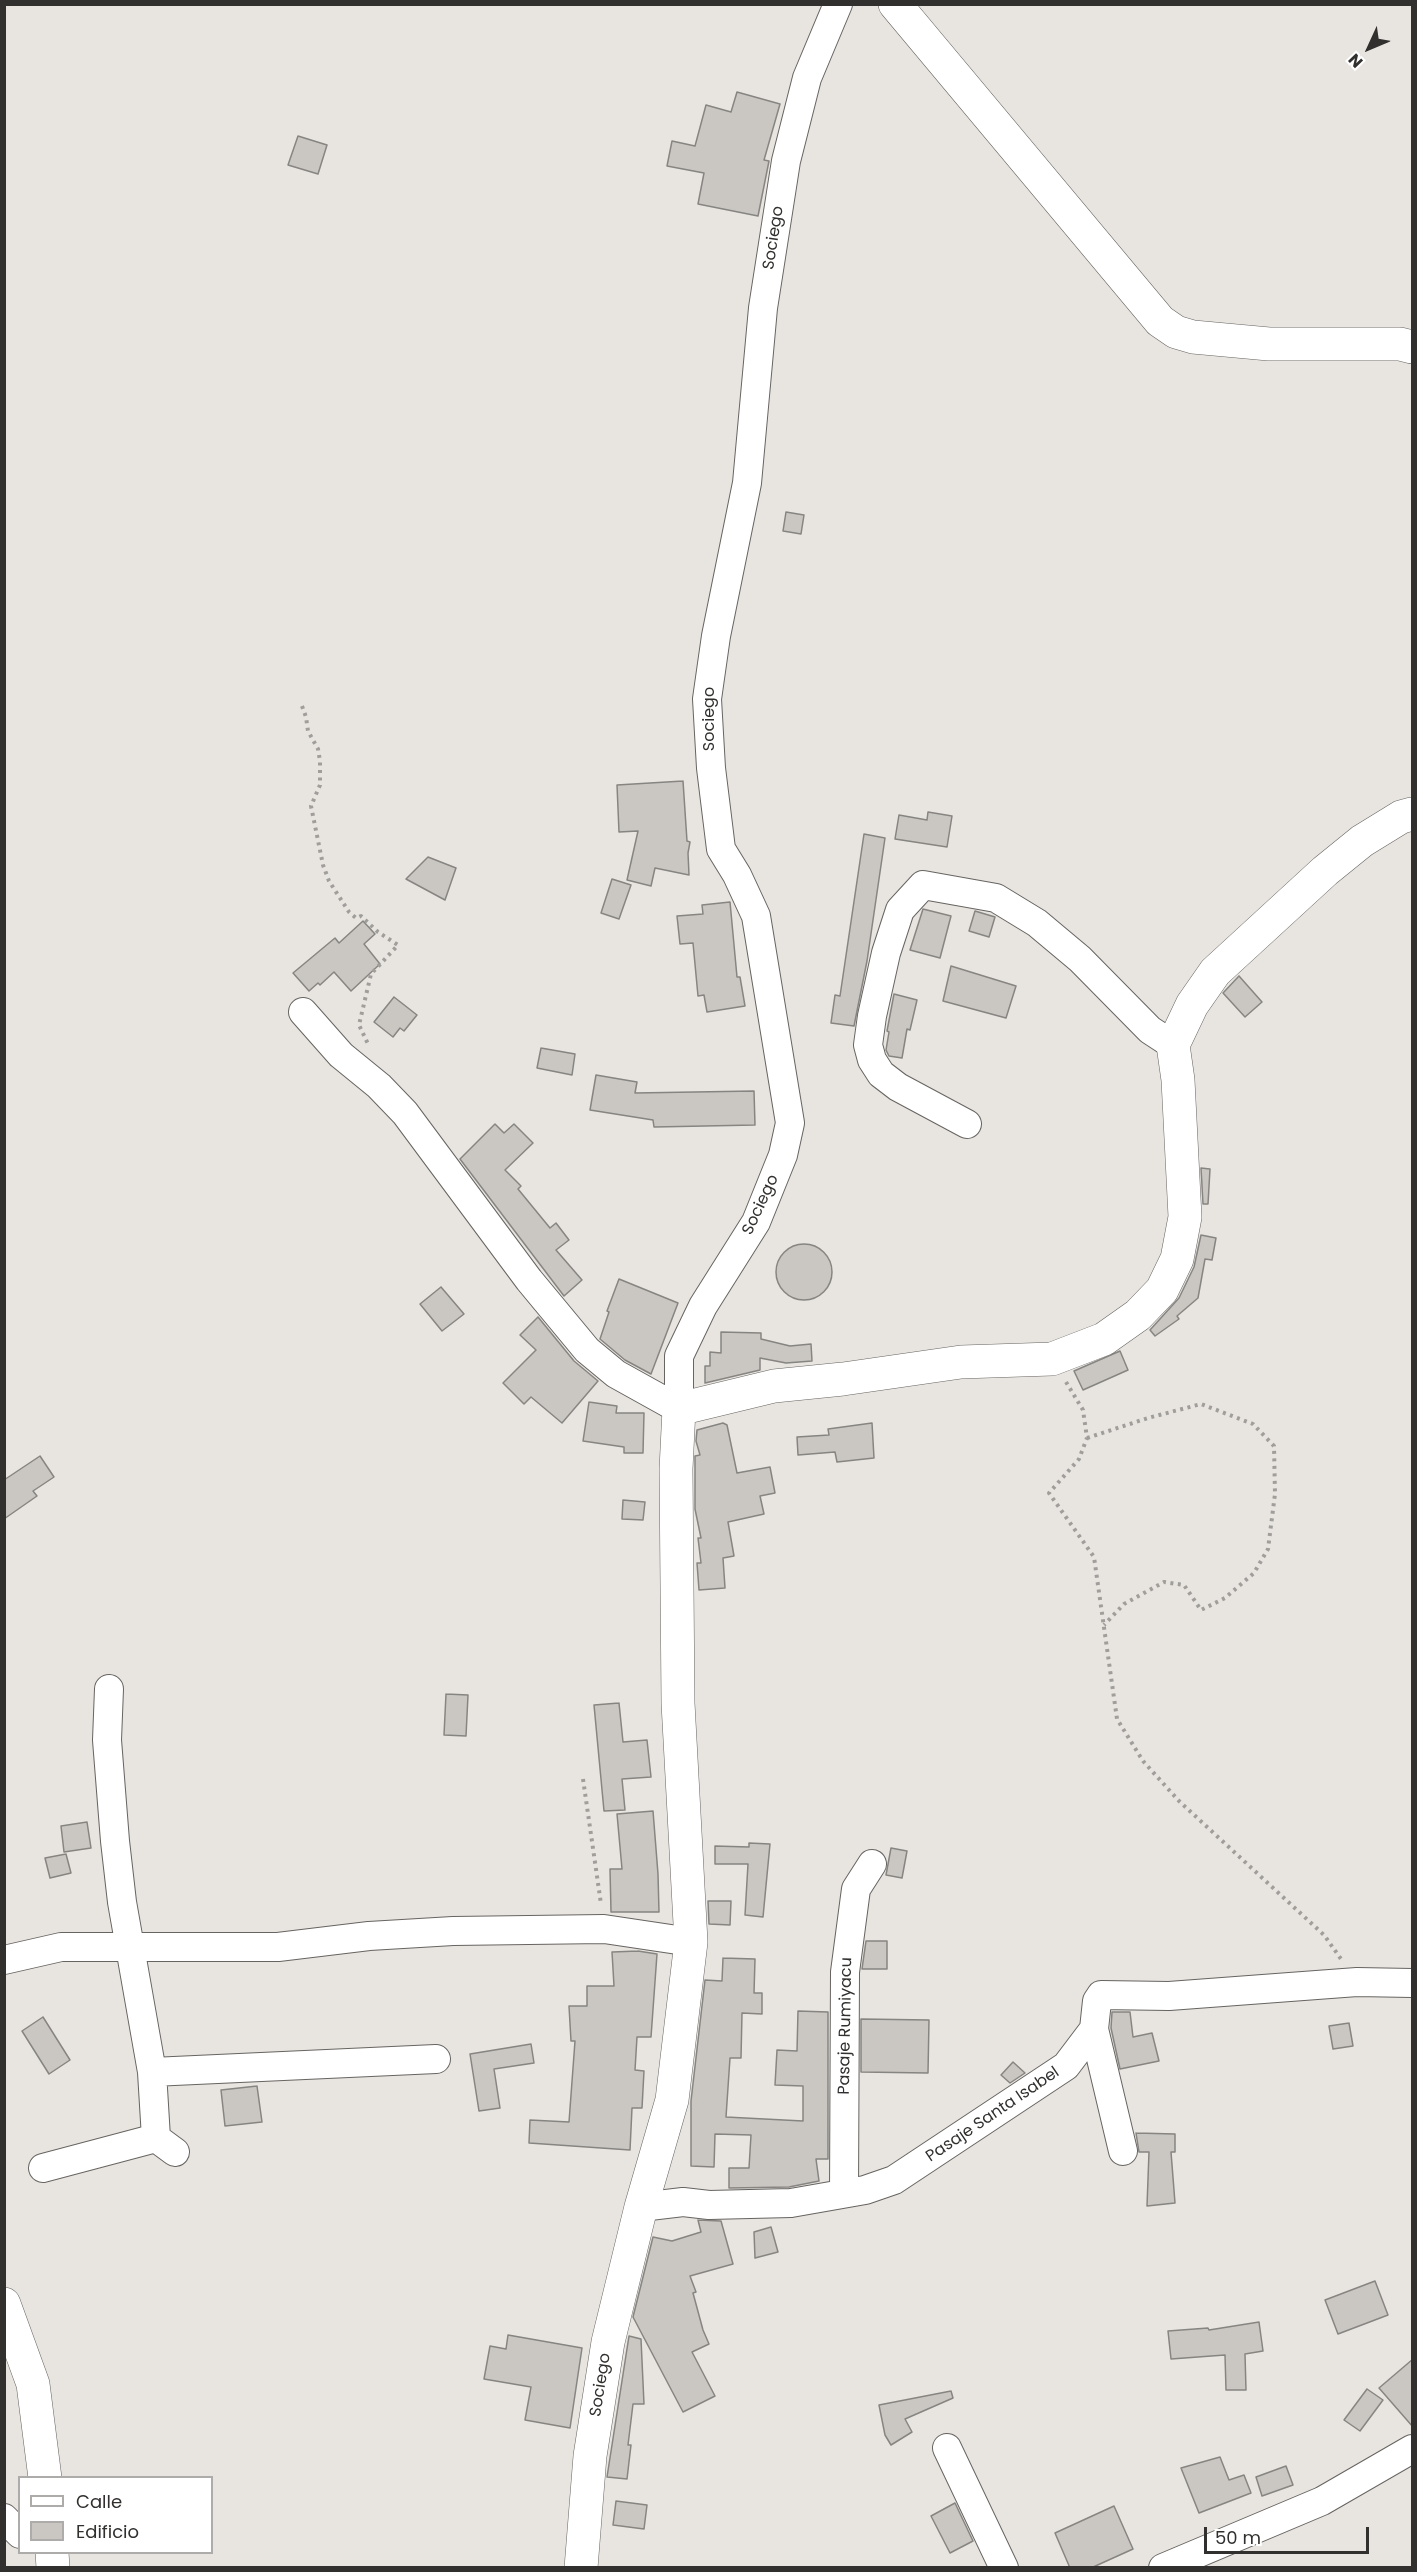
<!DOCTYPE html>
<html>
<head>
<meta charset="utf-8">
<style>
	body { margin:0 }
	#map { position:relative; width:1417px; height:2572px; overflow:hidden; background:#e8e5e1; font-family:Poppins,sans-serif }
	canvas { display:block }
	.frame { position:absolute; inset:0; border:6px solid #31302e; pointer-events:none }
	.legend { position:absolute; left:18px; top:2476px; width:195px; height:78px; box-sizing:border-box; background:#fff; border:2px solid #adacab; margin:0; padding:8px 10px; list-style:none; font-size:18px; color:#31302e }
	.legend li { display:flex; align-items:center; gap:12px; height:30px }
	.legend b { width:30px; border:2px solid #adacab }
	.north { position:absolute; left:1339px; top:18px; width:60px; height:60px; -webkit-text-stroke:4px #fff; paint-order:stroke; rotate:226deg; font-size:16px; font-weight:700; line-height:24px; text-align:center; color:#31302e }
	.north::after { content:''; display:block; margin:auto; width:21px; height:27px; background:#31302e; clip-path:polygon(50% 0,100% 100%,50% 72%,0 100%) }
	.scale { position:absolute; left:1204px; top:2527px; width:165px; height:27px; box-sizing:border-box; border:3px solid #31302e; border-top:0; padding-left:8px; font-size:18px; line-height:21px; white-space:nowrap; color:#31302e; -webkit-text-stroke:4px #fff; paint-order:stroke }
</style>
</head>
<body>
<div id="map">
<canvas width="1417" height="2572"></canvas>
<div class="frame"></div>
<ul class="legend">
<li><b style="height:8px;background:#fff"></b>Calle</li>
<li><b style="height:16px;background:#cac7c3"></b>Edificio</li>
</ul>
<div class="north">N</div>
<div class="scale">50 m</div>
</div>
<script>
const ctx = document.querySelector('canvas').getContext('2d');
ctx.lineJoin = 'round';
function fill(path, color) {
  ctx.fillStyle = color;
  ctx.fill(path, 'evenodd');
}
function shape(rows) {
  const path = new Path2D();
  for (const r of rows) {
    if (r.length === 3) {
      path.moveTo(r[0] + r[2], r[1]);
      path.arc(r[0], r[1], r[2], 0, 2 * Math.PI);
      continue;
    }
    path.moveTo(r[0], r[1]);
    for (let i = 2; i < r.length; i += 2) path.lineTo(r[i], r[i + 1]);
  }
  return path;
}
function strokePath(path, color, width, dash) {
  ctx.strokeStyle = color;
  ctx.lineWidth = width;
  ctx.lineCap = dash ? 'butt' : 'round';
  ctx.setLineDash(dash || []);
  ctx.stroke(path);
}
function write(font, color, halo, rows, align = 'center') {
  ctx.font = font + ' Poppins,sans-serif';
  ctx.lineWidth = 4.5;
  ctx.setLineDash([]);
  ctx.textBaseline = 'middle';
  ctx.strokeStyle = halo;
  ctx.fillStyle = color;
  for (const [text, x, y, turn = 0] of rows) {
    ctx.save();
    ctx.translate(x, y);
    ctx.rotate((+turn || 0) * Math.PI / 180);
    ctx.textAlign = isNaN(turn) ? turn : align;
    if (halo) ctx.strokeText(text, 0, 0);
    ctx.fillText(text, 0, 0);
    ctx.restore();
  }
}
const building = shape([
	[737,92,780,104,764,160,769,161,758,216,698,204,704,173,667,166,672,141,695,146,706,105,731,112,737,92],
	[298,136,327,145,318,174,288,165,298,136],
	[786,512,804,515,801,534,783,531,786,512],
	[683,781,687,841,690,842,688,853,689,875,655,868,651,886,627,880,638,831,619,832,617,785,683,781],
	[928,812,952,816,947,847,895,839,899,815,927,820,928,812],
	[864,834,885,838,867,961,854,1026,831,1023,835,995,840,996,864,834],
	[428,857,456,868,445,900,406,879,428,857],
	[612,879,631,885,619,919,601,913,612,879],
	[730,902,737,977,740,977,745,1006,707,1012,704,995,698,996,693,943,680,944,677,916,703,914,702,905,730,902],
	[923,909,951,916,940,958,910,950,923,909],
	[975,911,995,917,989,937,969,931,975,911],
	[363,921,375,934,364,944,380,964,351,991,334,972,320,985,318,983,309,991,293,973,335,938,339,943,363,921],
	[951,966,1016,986,1006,1018,943,1001,951,966],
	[1239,976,1262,1002,1245,1017,1223,993,1239,976],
	[894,994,917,1000,910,1030,907,1029,902,1058,889,1056,886,1050,889,1032,887,1031,894,994],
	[394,997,417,1015,404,1031,400,1028,393,1037,374,1022,394,997],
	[541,1048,575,1054,572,1075,537,1068,541,1048],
	[596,1075,637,1082,635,1093,754,1091,755,1125,654,1127,653,1120,590,1110,596,1075],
	[495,1124,504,1133,514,1124,533,1143,505,1170,521,1186,518,1189,550,1228,556,1223,569,1240,556,1250,582,1280,564,1296,460,1159,495,1124],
	[1201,1168,1210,1169,1208,1204,1203,1204,1201,1168],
	[1201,1235,1216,1238,1212,1260,1205,1259,1198,1298,1177,1316,1179,1319,1155,1336,1150,1330,1179,1298,1194,1267,1201,1235],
	[804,1272,28],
	[619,1279,678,1303,651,1374,625,1360,600,1339,609,1312,607,1311,619,1279],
	[441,1287,464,1314,442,1331,420,1304,441,1287],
	[538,1317,574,1361,598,1381,562,1423,531,1397,524,1404,503,1383,536,1350,520,1335,538,1317],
	[721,1332,761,1333,761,1339,790,1346,811,1344,812,1361,786,1363,760,1358,760,1370,705,1383,705,1366,710,1366,710,1352,721,1353,721,1332],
	[1120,1351,1128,1370,1083,1390,1074,1371,1120,1351],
	[589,1402,617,1406,616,1413,644,1413,643,1453,624,1453,624,1447,583,1441,589,1402],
	[723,1423,727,1425,737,1473,770,1467,775,1493,760,1496,764,1514,728,1522,734,1556,723,1558,725,1588,699,1590,697,1563,701,1563,698,1538,701,1538,695,1509,695,1456,700,1455,696,1441,697,1430,723,1423],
	[872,1423,874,1458,837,1462,835,1452,798,1455,797,1437,829,1435,828,1429,872,1423],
	[40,1456,54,1477,33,1491,37,1496,4,1519,4,1480,40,1456],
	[623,1500,645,1502,643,1520,622,1519,623,1500],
	[446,1694,468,1695,466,1736,444,1735,446,1694],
	[619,1703,623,1742,647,1740,651,1777,622,1779,625,1810,604,1811,594,1705,619,1703],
	[653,1811,658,1874,659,1912,611,1912,610,1869,622,1869,617,1814,653,1811],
	[87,1822,91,1848,64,1852,61,1826,87,1822],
	[749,1843,770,1844,763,1917,745,1915,748,1864,715,1864,715,1846,749,1847,749,1843],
	[891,1848,907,1851,902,1878,886,1875,891,1848],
	[66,1854,71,1873,50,1878,45,1858,66,1854],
	[708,1901,731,1901,730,1925,709,1924,708,1901],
	[866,1941,887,1941,887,1969,862,1969,866,1941],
	[638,1951,657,1954,651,2037,637,2037,635,2070,644,2071,642,2108,632,2108,630,2150,529,2143,530,2120,569,2122,575,2041,571,2041,569,2006,587,2006,587,1986,614,1986,612,1952,638,1951],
	[723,1958,755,1959,754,1993,762,1993,762,2014,742,2013,741,2058,730,2058,726,2117,803,2121,803,2086,775,2085,777,2050,797,2051,798,2011,828,2012,828,2159,816,2159,819,2181,789,2187,729,2188,729,2168,749,2168,751,2135,715,2134,714,2167,691,2166,691,2101,705,1980,722,1981,723,1958],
	[1112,2012,1130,2012,1133,2037,1152,2033,1159,2061,1120,2069,1111,2028,1112,2012],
	[43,2017,70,2060,49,2074,22,2031,43,2017],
	[861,2019,929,2020,928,2073,861,2072,861,2019],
	[1349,2023,1353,2046,1333,2049,1329,2026,1349,2023],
	[531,2044,534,2063,494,2069,500,2108,479,2111,470,2054,531,2044],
	[1013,2062,1025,2073,1010,2083,1001,2075,1013,2062],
	[257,2086,262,2122,225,2126,221,2090,257,2086],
	[1136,2133,1175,2134,1175,2152,1171,2152,1175,2203,1147,2206,1149,2152,1139,2152,1136,2133],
	[698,2220,721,2221,733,2264,690,2276,696,2292,693,2293,703,2330,709,2344,692,2352,715,2396,683,2412,633,2317,653,2237,672,2241,701,2232,698,2220],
	[771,2227,778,2252,755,2258,754,2232,771,2227],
	[1375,2281,1388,2315,1338,2334,1325,2300,1375,2281],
	[1259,2322,1263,2351,1245,2354,1246,2390,1226,2390,1225,2355,1171,2359,1168,2331,1208,2328,1209,2330,1259,2322],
	[508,2335,582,2348,570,2428,525,2420,531,2387,484,2379,490,2346,506,2349,508,2335],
	[629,2336,641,2339,644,2404,633,2404,628,2445,631,2445,627,2479,607,2477,629,2336],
	[1413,2359,1413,2427,1379,2388,1413,2359],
	[1367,2389,1383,2400,1360,2431,1344,2420,1367,2389],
	[951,2391,953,2398,905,2419,912,2432,891,2445,885,2435,879,2405,951,2391],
	[1220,2457,1229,2480,1244,2475,1251,2493,1199,2513,1181,2468,1220,2457],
	[1286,2466,1293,2485,1262,2496,1256,2477,1286,2466],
	[616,2501,647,2505,644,2529,613,2525,616,2501],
	[955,2503,973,2541,950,2553,931,2516,955,2503],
	[1114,2506,1133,2549,1091,2568,1070,2568,1055,2533,1114,2506]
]);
fill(building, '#cac7c3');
strokePath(building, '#878581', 1.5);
const minor = shape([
	[303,1012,341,1055,379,1086,405,1113,529,1280,587,1350,616,1374,679,1409,679,1356,703,1306,756,1222,783,1155,790,1123,756,916,737,875,721,849,711,768,707,699,716,636,747,483,763,308,786,161,807,78,838,4],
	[967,1124,898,1087,881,1074,872,1060,868,1045,872,1016,886,953,900,910,923,885,996,898,1037,923,1080,959,1150,1030,1173,1045],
	[109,1689,107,1740,115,1841,122,1902,152,2072,436,2059],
	[4,1960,61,1947,278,1947,369,1936,453,1931,604,1929,691,1942],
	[1094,2029,1123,2151],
	[152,2072,156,2138,175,2152],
	[43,2168,156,2138],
	[844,2193,845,1972,856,1889,872,1864],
	[641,2207,683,2202,709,2205,791,2203,865,2190,894,2180,1066,2066,1094,2029,1097,2001,1101,1995,1169,1996,1357,1982,1412,1983],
	[947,2448,1004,2568],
	[4,2518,20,2534],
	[1163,2568,1322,2501,1412,2449]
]);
const major = shape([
	[895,4,1160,321,1176,332,1193,337,1269,344,1400,344,1412,347],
	[4,2304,33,2384,45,2478],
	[52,2552,53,2568],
	[581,2568,590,2456,608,2342,641,2207,672,2100,691,1942,678,1703,676,1469,679,1409,774,1386,843,1379,961,1362,1052,1359,1104,1339,1138,1315,1162,1290,1177,1259,1185,1217,1178,1080,1173,1045,1192,1005,1215,972,1325,871,1362,841,1401,817,1412,814]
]);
strokePath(minor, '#676461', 30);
strokePath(major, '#676461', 34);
strokePath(shape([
	[302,706,306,717,308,731,318,749,320,761,320,785,311,806,323,865,329,881,349,912,356,918,361,916,378,932,398,945,371,974,359,1025,368,1044],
	[1066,1382,1083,1410,1087,1438,1079,1459,1049,1493,1094,1557,1117,1719,1143,1761,1179,1801,1324,1935,1341,1959],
	[1087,1438,1148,1418,1201,1404,1253,1424,1274,1446,1275,1494,1268,1549,1254,1573,1225,1598,1201,1610,1184,1585,1164,1582,1124,1604,1104,1625],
	[583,1779,601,1904]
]), '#a09e9b', 4, [3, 4.5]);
strokePath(minor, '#fff', 28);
strokePath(major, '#fff', 33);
write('16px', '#31302e', '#fff', [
	["Sociego",774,238,-81],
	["Sociego",710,719,-90],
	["Sociego",761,1205,-65],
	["Pasaje Rumiyacu",846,2026,-89],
	["Pasaje Santa Isabel",993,2115,-34],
	["Sociego",601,2385,-81]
]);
</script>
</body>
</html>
